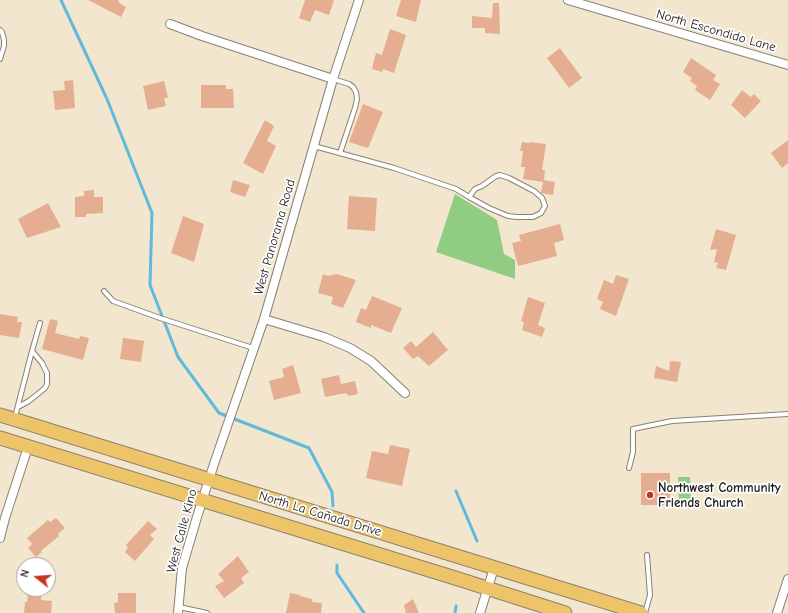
<!DOCTYPE html>
<html>
<head>
<meta charset="utf-8">
<style>
	body { margin:0 }
	#map { position:relative; width:788px; height:613px; overflow:hidden; background:#f2e6ce; font-family:"Comic Neue",sans-serif }
	canvas { display:block }
	.north { position:absolute; left:16px; top:557px; width:40px; height:40px; box-sizing:border-box; background:#fff; border:1px solid #a4a4a4; border-radius:50%; rotate:287deg; font-size:11px; font-weight:700; line-height:16px; text-align:center; color:#1c1c1c }
	.north::after { content:''; display:block; margin:auto; width:14px; height:18px; background:#c8321e; clip-path:polygon(50% 0,100% 100%,50% 72%,0 100%) }
</style>
</head>
<body>
<div id="map">
<canvas width="788" height="613"></canvas>
<div class="north">N</div>
</div>
<script>
const ctx = document.querySelector('canvas').getContext('2d');
ctx.lineJoin = 'round';
function fill(path, color) {
  ctx.fillStyle = color;
  ctx.fill(path, 'evenodd');
}
function shape(rows) {
  const path = new Path2D();
  for (const r of rows) {
    path.moveTo(r[0], r[1]);
    for (let i = 2; i < r.length; i += 2) path.lineTo(r[i], r[i + 1]);
  }
  return path;
}
function strokePath(path, color, width, dash) {
  ctx.strokeStyle = color;
  ctx.lineWidth = width;
  ctx.lineCap = dash ? 'butt' : 'round';
  ctx.setLineDash(dash || []);
  ctx.stroke(path);
}
function write(font, color, halo, rows, align = 'center') {
  ctx.font = font + ' "Comic Neue",sans-serif';
  ctx.lineWidth = 3.5;
  ctx.setLineDash([]);
  ctx.textBaseline = 'middle';
  ctx.strokeStyle = halo;
  ctx.fillStyle = color;
  for (const [text, x, y, turn = 0] of rows) {
    ctx.save();
    ctx.translate(x, y);
    ctx.rotate((+turn || 0) * Math.PI / 180);
    ctx.textAlign = isNaN(turn) ? turn : align;
    if (halo) ctx.strokeText(text, 0, 0);
    ctx.fillText(text, 0, 0);
    ctx.restore();
  }
}
fill(shape([
	[455,194,497,220,504,254,515,260,515,279,436,252],
	[678,477,690,477,691,504,679,508]
]), '#90cd83');
strokePath(shape([
	[61,0,107,99,152,213,150,285,178,357,219,413,309,448,332,492,333,506],
	[456,491,477,541],
	[337,565,337,573,364,613],
	[455,613,456,606]
]), '#61b9de', 3);
fill(shape([
	[88,0,119,0,118,2,126,7,121,17],
	[305,0,334,0,329,15,315,10,310,22,299,18],
	[401,0,421,0,416,22,396,16],
	[493,3,499,3,500,34,485,33,485,28,472,28,472,16,492,18],
	[390,29,406,35,394,73,383,69,382,72,372,69,376,53,382,55],
	[560,48,582,78,569,88,547,58],
	[691,58,716,75,713,80,720,84,710,100,695,90,697,86,690,81,692,78,683,72],
	[73,80,75,108,55,110,53,91,65,90,64,81],
	[164,81,168,98,164,98,166,106,148,110,143,86],
	[201,85,226,85,226,89,233,89,234,108,201,108],
	[742,90,751,97,754,94,761,101,745,118,731,105],
	[363,104,383,112,368,148,349,142],
	[265,120,274,126,267,141,276,146,263,174,243,163],
	[788,140,788,163,782,168,771,153],
	[522,142,530,143,530,142,546,144,542,170,545,170,544,180,555,182,553,195,541,193,543,182,523,179,525,167,521,167,523,151,520,151],
	[233,180,250,185,245,197,230,192],
	[94,190,94,197,103,197,103,213,86,214,86,217,75,217,75,197,84,196,84,191],
	[349,196,377,198,375,231,347,229],
	[48,203,61,227,27,238,18,219],
	[183,216,204,224,194,262,171,253],
	[560,224,564,240,554,243,557,256,518,266,512,243,521,241,519,235],
	[716,229,736,235,726,270,716,268,718,263,714,262,717,249,710,250],
	[323,274,328,276,337,274,356,280,343,308,331,304,333,297,318,293],
	[616,275,629,279,616,316,600,309,603,302,597,299,604,280,613,284],
	[372,296,402,308,391,333,371,325,371,328,356,322,361,308,366,310],
	[528,297,545,303,538,325,545,328,542,337,522,330,524,322,521,321],
	[0,314,18,317,17,322,22,322,19,338,0,335],
	[50,319,58,321,55,333,79,339,80,336,89,338,83,360,42,349],
	[433,332,448,350,429,366,418,356,413,359,403,348,411,341,416,347],
	[123,338,144,341,141,362,120,359],
	[670,361,681,362,677,382,654,378,656,366,669,371],
	[293,365,301,393,274,400,269,381,284,377,282,369],
	[339,375,341,384,355,381,358,394,349,396,346,393,325,397,321,379],
	[390,445,410,449,402,486,366,478,372,451,388,454],
	[641,473,670,473,670,505,641,505],
	[56,518,65,528,58,534,59,536,41,551,42,552,36,557,28,548,32,544,27,538,48,520,50,522],
	[148,521,157,529,150,535,154,539,135,561,125,552,128,547,126,545],
	[238,556,249,572,241,578,244,583,224,598,215,586,224,581,218,574],
	[118,593,136,593,136,613,115,613,114,603,118,602],
	[290,593,300,595,300,596,312,599,312,602,322,603,321,613,286,613],
	[28,594,41,594,41,600,52,601,51,613,24,613,25,602,27,602],
	[413,599,419,613,406,613,404,605]
]), '#e5ae90');
const lane = shape([
	[0,30,2,32,4,40,4,46,0,59],
	[333,79,349,84,353,87,356,92,357,99,355,108,340,153],
	[314,146,394,168,456,189,469,197,489,208,508,216,517,217,533,217,541,213,545,206,542,198,534,191,509,178,500,175,496,176,482,186,475,189,469,197],
	[104,291,113,301,160,318,253,348],
	[18,407,29,401,39,393,45,388,47,384,47,373,42,363,32,351],
	[15,417,32,351,40,323],
	[629,468,633,452,633,429,672,421,788,414],
	[179,607,207,613],
	[645,613,650,595,647,555]
]);
const street = shape([
	[568,0,788,65],
	[170,24,202,36,333,79],
	[264,319,324,337,350,348,371,361,405,393],
	[0,538,5,518,28,447],
	[178,613,182,568,197,517,214,464,264,319,333,79,359,0],
	[480,613,494,568],
	[777,613,788,579]
]);
const primary = shape([
	[0,415,641,613],
	[0,438,452,577,565,613]
]);
strokePath(lane, '#878175', 6);
strokePath(street, '#878175', 10);
strokePath(primary, '#878175', 15);
strokePath(lane, '#fff', 4);
strokePath(street, '#fff', 8);
strokePath(primary, '#eec469', 13);
for (const [x, y, r, color] of [
	[650,495,4,"#c8321e"]
]) {
  const dot = new Path2D();
  dot.arc(x, y, r, 0, 2 * Math.PI);
  ctx.fillStyle = color;
  ctx.fill(dot);
  strokePath(dot, '#fff', 1.5);
}
write('13px', '#1c1c1c', '#fff', [
	["North Escondido Lane",716,31,16],
	["West Panorama Road",275,237,-74],
	["North La Cañada Drive",320,514,17],
	["West Calle Kino",182,531,-75]
]);
write('bold 13px', '#1c1c1c', '#fff', [
	["Northwest Community",658,488],
	["Friends Church",658,503]
], 'left');
</script>
</body>
</html>
